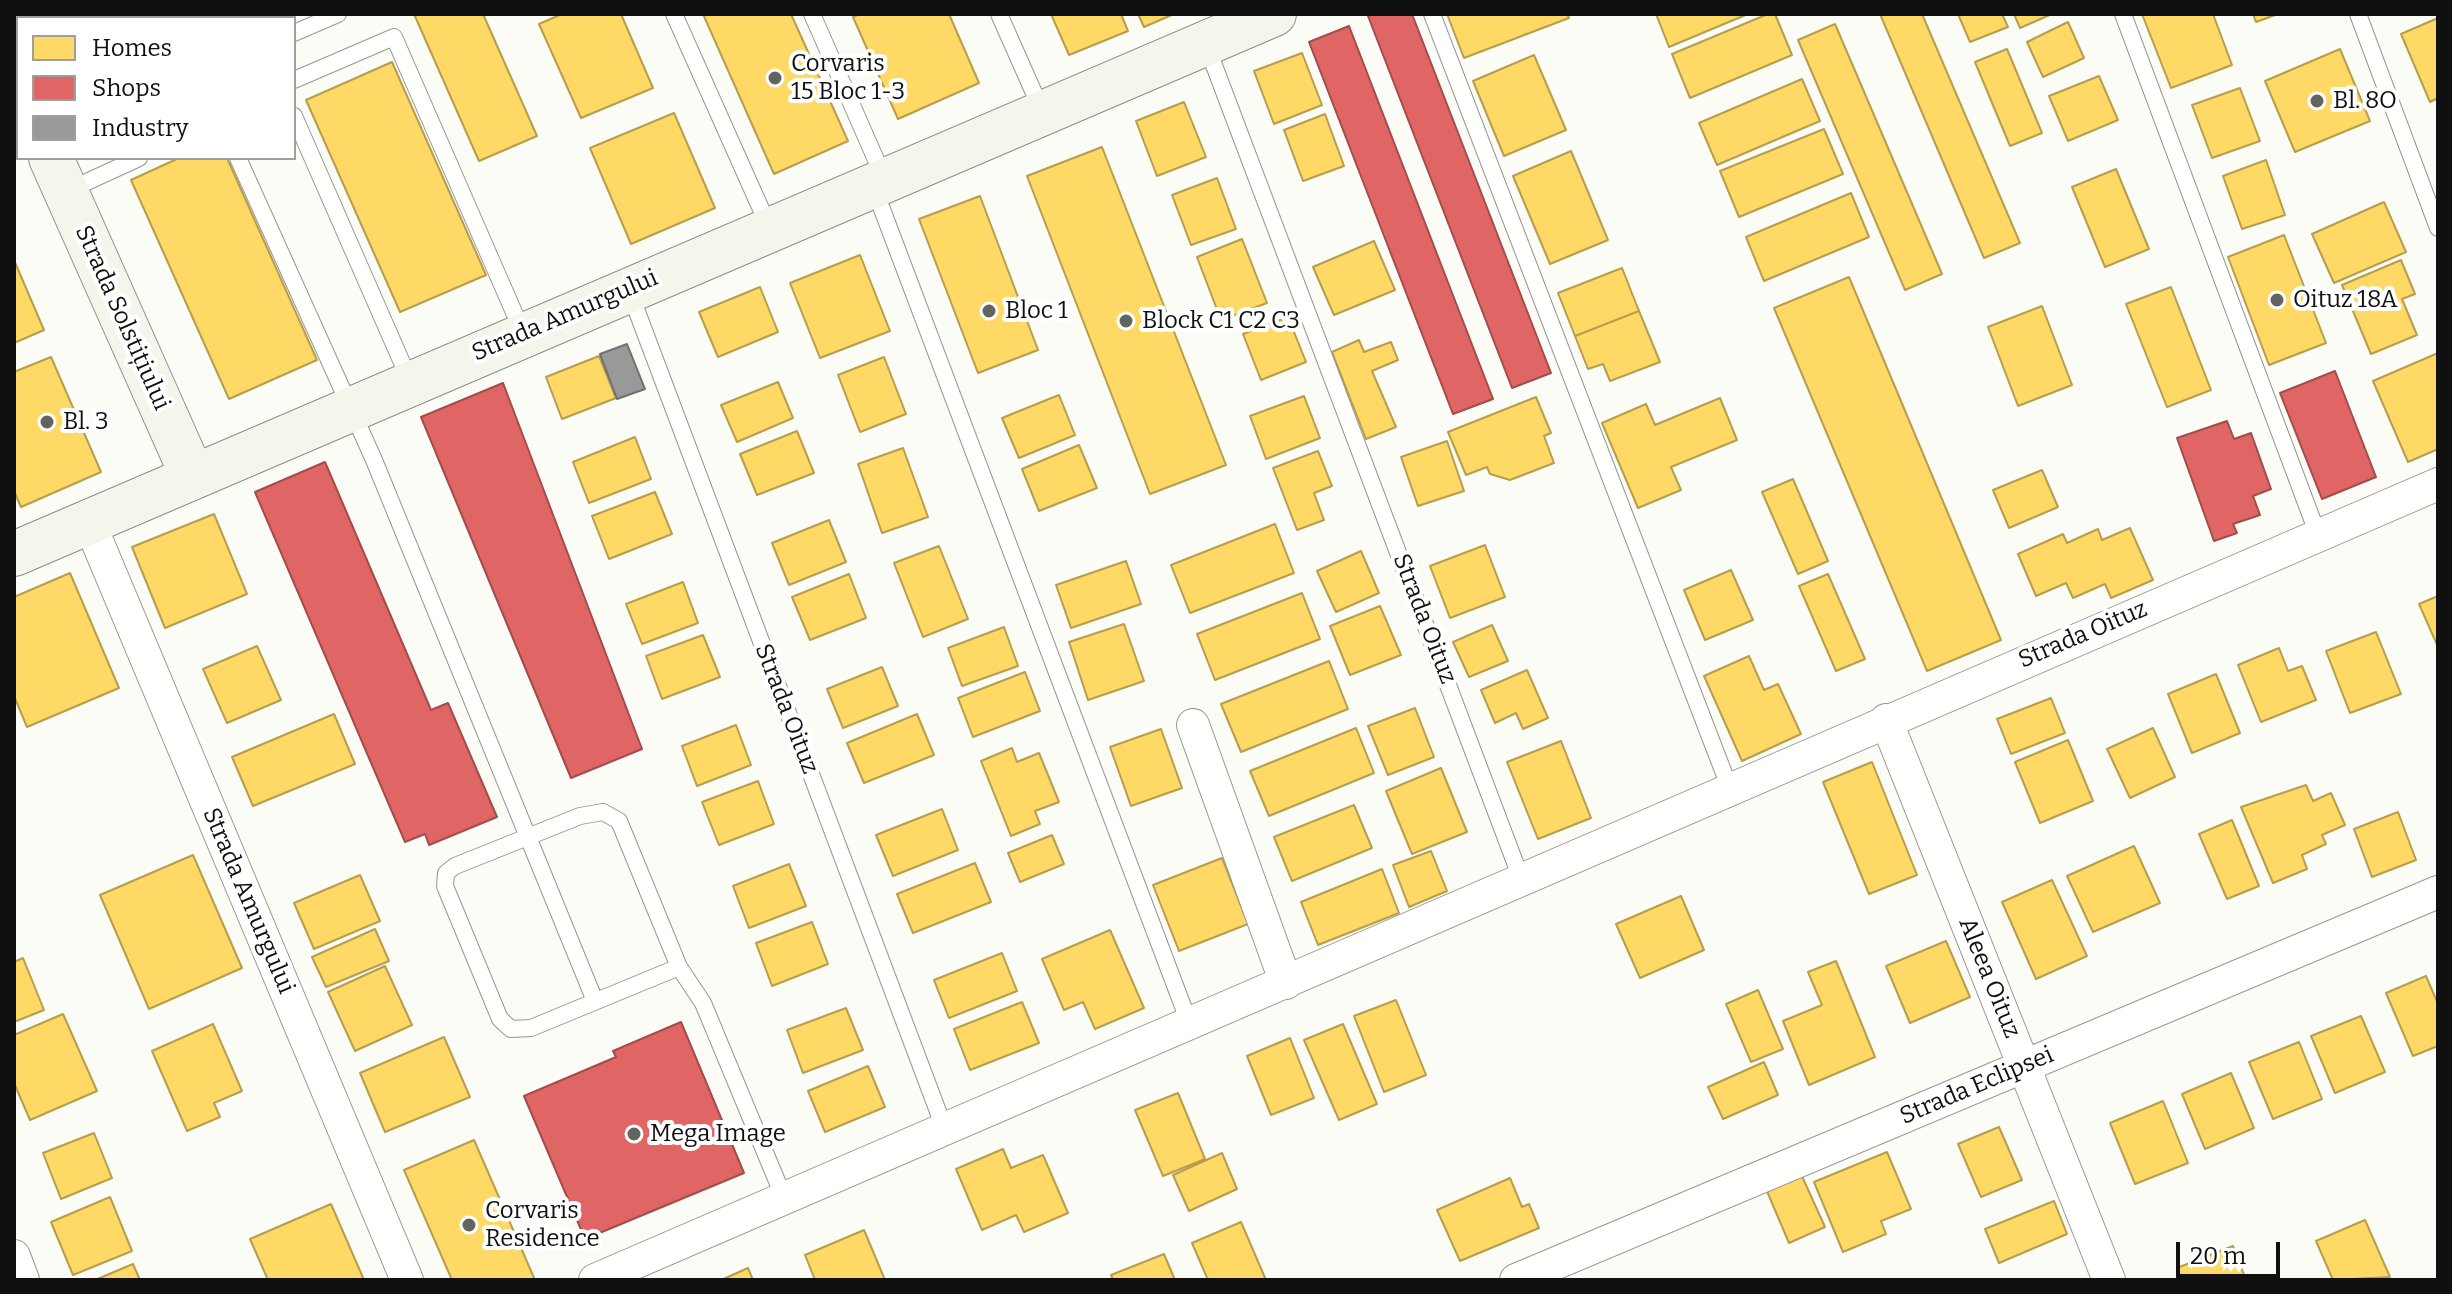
<!DOCTYPE html>
<html>
<head>
<meta charset="utf-8">
<style>
	body { margin:0 }
	#map { position:relative; width:2452px; height:1294px; overflow:hidden; background:#fcfcf6; font-family:Bitter,serif }
	canvas { display:block }
	.frame { position:absolute; inset:0; border:16px solid #101010; pointer-events:none }
	.legend { position:absolute; left:16px; top:16px; width:280px; height:144px; box-sizing:border-box; background:#fff; border:2px solid #9f9f9f; margin:0; padding:10px 14px; list-style:none; font-size:24px; color:#101010 }
	.legend li { display:flex; align-items:center; gap:16px; height:40px }
	.legend b { width:40px; border:2px solid #9f9f9f }
	.scale { position:absolute; left:2176px; top:1242px; width:104px; height:36px; box-sizing:border-box; border:4px solid #101010; border-top:0; padding-left:10px; font-size:24px; line-height:28px; white-space:nowrap; color:#101010; -webkit-text-stroke:6px #fff; paint-order:stroke }
</style>
</head>
<body>
<div id="map">
<canvas width="2452" height="1294"></canvas>
<div class="frame"></div>
<ul class="legend">
<li><b style="height:22px;background:#ffd966"></b>Homes</li>
<li><b style="height:22px;background:#e06666"></b>Shops</li>
<li><b style="height:22px;background:#999"></b>Industry</li>
</ul>
<div class="scale">20 m</div>
</div>
<script>
const ctx = document.querySelector('canvas').getContext('2d');
ctx.lineJoin = 'round';
function fill(path, color) {
  ctx.fillStyle = color;
  ctx.fill(path, 'evenodd');
}
function shape(rows) {
  const path = new Path2D();
  for (const r of rows) {
    path.moveTo(r[0], r[1]);
    for (let i = 2; i < r.length; i += 2) path.lineTo(r[i], r[i + 1]);
  }
  return path;
}
function strokePath(path, color, width, dash) {
  ctx.strokeStyle = color;
  ctx.lineWidth = width;
  ctx.lineCap = dash ? 'butt' : 'round';
  ctx.setLineDash(dash || []);
  ctx.stroke(path);
}
function write(font, color, halo, rows, align = 'center') {
  ctx.font = font + ' Bitter,serif';
  ctx.lineWidth = 8;
  ctx.setLineDash([]);
  ctx.textBaseline = 'middle';
  ctx.strokeStyle = halo;
  ctx.fillStyle = color;
  for (const [text, x, y, turn = 0] of rows) {
    ctx.save();
    ctx.translate(x, y);
    ctx.rotate((+turn || 0) * Math.PI / 180);
    ctx.textAlign = isNaN(turn) ? turn : align;
    if (halo) ctx.strokeText(text, 0, 0);
    ctx.fillText(text, 0, 0);
    ctx.restore();
  }
}
const homes = shape([
	[55,14,294,14,285,18,46,18,55,14],
	[414,14,483,14,537,136,479,161,414,14],
	[562,14,621,14,653,88,581,118,539,24,562,14],
	[703,14,791,14,848,141,774,174,703,14],
	[860,14,949,14,979,83,898,119,853,17,860,14],
	[1051,14,1121,14,1128,31,1069,55,1051,14],
	[1138,14,1174,14,1144,27,1138,14],
	[1447,14,1567,14,1569,18,1464,58,1447,14],
	[1656,14,1748,14,1669,47,1656,14],
	[1768,14,1775,14,1792,55,1690,98,1672,54,1768,14],
	[1880,14,1922,14,2020,243,1984,258,1880,14],
	[1958,14,2002,14,2008,27,1970,42,1958,14],
	[2014,14,2052,14,2020,28,2014,14],
	[2142,14,2213,14,2232,65,2171,88,2142,14],
	[2253,14,2278,14,2256,22,2253,14],
	[2438,18,2438,98,2430,102,2401,34,2438,18],
	[2068,22,2084,58,2043,77,2027,42,2068,22],
	[1835,24,1942,274,1905,290,1798,40,1835,24],
	[2007,49,2042,133,2010,146,1975,62,2007,49],
	[2340,49,2370,121,2295,152,2265,81,2340,49],
	[1302,53,1322,105,1274,124,1254,71,1302,53],
	[1534,55,1566,130,1504,156,1473,81,1534,55],
	[392,62,486,275,400,312,306,100,392,62],
	[2099,76,2118,120,2068,141,2049,96,2099,76],
	[1802,79,1820,121,1717,165,1699,123,1802,79],
	[2240,88,2260,141,2212,158,2192,105,2240,88],
	[1184,102,1206,157,1157,176,1136,121,1184,102],
	[674,113,715,208,631,244,590,148,674,113],
	[1325,114,1344,166,1303,181,1284,130,1325,114],
	[1824,129,1843,174,1739,217,1720,171,1824,129],
	[1102,147,1226,465,1150,494,1027,176,1102,147],
	[1571,151,1608,240,1550,264,1513,176,1571,151],
	[179,158,227,158,317,360,229,399,131,180,179,158],
	[2266,160,2285,215,2242,229,2223,176,2266,160],
	[2116,169,2149,249,2105,267,2072,187,2116,169],
	[1217,178,1236,229,1191,245,1172,195,1217,178],
	[1851,193,1869,237,1764,281,1746,237,1851,193],
	[980,196,1038,350,978,373,919,219,980,196],
	[2384,202,2406,252,2334,283,2312,234,2384,202],
	[2284,235,2326,343,2269,365,2228,257,2284,235],
	[1242,239,1267,303,1221,320,1197,257,1242,239],
	[1374,241,1395,290,1334,315,1313,267,1374,241],
	[860,255,890,331,820,358,790,283,860,255],
	[14,260,44,330,14,343,14,260],
	[2401,260,2415,294,2402,299,2417,335,2371,354,2342,285,2401,260],
	[1622,268,1639,311,1575,336,1558,293,1622,268],
	[1849,277,2001,640,1927,671,1774,308,1849,277],
	[760,287,778,332,718,357,699,312,760,287],
	[2171,287,2211,390,2167,407,2126,304,2171,287],
	[2042,306,2072,385,2018,406,1988,327,2042,306],
	[1639,311,1660,362,1610,381,1603,364,1588,369,1575,336,1639,311],
	[1288,317,1306,362,1261,380,1243,334,1288,317],
	[1359,340,1364,352,1391,342,1398,360,1372,371,1396,427,1366,439,1332,352,1359,340],
	[2438,353,2438,449,2408,462,2373,381,2438,353],
	[599,356,616,398,562,419,546,377,599,356],
	[51,357,101,472,21,507,14,491,14,372,51,357],
	[884,357,906,414,860,432,838,375,884,357],
	[778,382,793,418,737,442,721,405,778,382],
	[1059,395,1075,435,1019,458,1002,418,1059,395],
	[1304,396,1320,438,1266,459,1250,416,1304,396],
	[1536,397,1551,433,1544,436,1554,463,1510,480,1490,474,1487,467,1466,475,1448,432,1536,397],
	[1720,398,1737,440,1671,467,1681,490,1638,508,1602,423,1646,404,1655,425,1720,398],
	[797,431,814,473,757,495,740,454,797,431],
	[635,437,651,479,589,503,573,462,635,437],
	[1447,441,1464,491,1418,506,1401,457,1447,441],
	[1079,445,1097,488,1039,511,1022,469,1079,445],
	[903,448,928,517,882,533,858,464,903,448],
	[1318,451,1332,486,1314,493,1324,520,1297,530,1273,468,1318,451],
	[2042,470,2058,507,2009,528,1993,490,2042,470],
	[1793,479,1828,561,1798,574,1762,492,1793,479],
	[655,492,672,534,609,559,592,516,655,492],
	[214,514,247,594,165,628,132,547,214,514],
	[829,520,846,562,789,585,772,543,829,520],
	[1275,524,1294,573,1190,613,1171,565,1275,524],
	[2130,528,2153,580,2111,598,2105,584,2073,598,2066,583,2036,596,2018,554,2063,534,2067,543,2098,529,2102,540,2130,528],
	[1485,545,1505,597,1450,618,1430,566,1485,545],
	[939,546,968,619,923,637,894,563,939,546],
	[1361,551,1379,593,1336,612,1317,571,1361,551],
	[1126,561,1141,604,1071,628,1056,585,1126,561],
	[1731,570,1753,620,1705,640,1684,590,1731,570],
	[70,573,119,688,27,727,14,696,14,597,70,573],
	[849,574,866,618,810,640,792,597,849,574],
	[1828,574,1865,659,1836,671,1799,586,1828,574],
	[683,582,698,623,642,644,626,604,683,582],
	[1302,593,1320,639,1215,680,1197,634,1302,593],
	[2438,596,2438,647,2419,604,2438,596],
	[1380,606,1401,655,1350,675,1330,626,1380,606],
	[1124,624,1144,681,1088,700,1069,642,1124,624],
	[1492,625,1508,661,1469,677,1453,642,1492,625],
	[1004,627,1018,666,962,686,948,648,1004,627],
	[2376,632,2401,694,2350,713,2326,651,2376,632],
	[703,635,720,677,662,699,646,656,703,635],
	[257,646,281,700,227,723,203,669,257,646],
	[2279,648,2288,671,2302,666,2316,700,2261,722,2238,665,2279,648],
	[1749,656,1764,690,1778,684,1801,734,1742,761,1704,676,1749,656],
	[1329,661,1348,709,1241,752,1221,704,1329,661],
	[882,667,898,706,843,728,827,689,882,667],
	[1527,670,1548,718,1523,729,1516,713,1495,723,1481,690,1527,670],
	[1025,672,1040,711,973,737,958,698,1025,672],
	[2216,674,2240,733,2192,753,2168,694,2216,674],
	[2051,698,2065,733,2011,754,1997,719,2051,698],
	[1415,708,1434,757,1388,775,1368,726,1415,708],
	[334,714,355,764,253,806,232,757,334,714],
	[917,714,934,755,864,783,847,743,917,714],
	[736,725,751,765,697,786,682,746,736,725],
	[1356,728,1374,773,1269,816,1250,771,1356,728],
	[2153,728,2175,777,2130,798,2107,749,2153,728],
	[1161,729,1182,788,1131,806,1110,747,1161,729],
	[2068,740,2093,801,2040,823,2015,762,2068,740],
	[1561,741,1591,818,1538,839,1507,762,1561,741],
	[1012,748,1017,762,1039,753,1059,802,1035,811,1040,824,1011,836,981,761,1012,748],
	[1872,762,1917,875,1869,894,1823,782,1872,762],
	[1441,768,1467,832,1412,854,1386,791,1441,768],
	[758,781,774,824,719,845,702,802,758,781],
	[2306,785,2313,801,2331,793,2345,825,2322,835,2326,844,2302,855,2307,869,2273,883,2241,807,2306,785],
	[1354,805,1372,848,1292,881,1274,837,1354,805],
	[942,809,958,850,893,876,876,835,942,809],
	[2398,812,2416,860,2372,877,2354,829,2398,812],
	[2232,820,2259,886,2227,899,2199,834,2232,820],
	[1052,835,1064,864,1020,882,1008,853,1052,835],
	[2134,846,2160,903,2093,932,2067,876,2134,846],
	[1431,851,1447,891,1409,907,1393,865,1431,851],
	[193,855,242,968,149,1009,100,895,193,855],
	[1222,858,1248,924,1179,951,1153,885,1222,858],
	[975,863,991,902,913,933,897,894,975,863],
	[789,864,806,906,749,928,733,886,789,864],
	[1382,869,1399,913,1318,945,1301,902,1382,869],
	[360,875,380,921,314,949,294,903,360,875],
	[2052,880,2087,956,2036,979,2002,902,2052,880],
	[1681,896,1704,950,1640,978,1616,924,1681,896],
	[812,922,828,964,772,986,756,943,812,922],
	[375,929,389,961,326,987,312,957,375,929],
	[1110,930,1144,1008,1095,1029,1083,1002,1064,1010,1042,959,1110,930],
	[1946,941,1970,997,1910,1023,1886,966,1946,941],
	[1002,953,1017,991,949,1018,934,980,1002,953],
	[23,958,44,1010,14,1022,14,962,23,958],
	[1836,961,1875,1057,1809,1085,1783,1021,1822,1005,1808,972,1836,961],
	[385,966,412,1025,355,1051,328,992,385,966],
	[2426,976,2438,1004,2438,1046,2413,1056,2386,993,2426,976],
	[1758,990,1783,1049,1751,1062,1726,1004,1758,990],
	[1396,1000,1426,1075,1384,1092,1354,1016,1396,1000],
	[1022,1002,1039,1043,970,1070,954,1029,1022,1002],
	[846,1008,863,1050,803,1073,787,1030,846,1008],
	[63,1014,97,1091,30,1120,14,1083,14,1035,63,1014],
	[2361,1016,2385,1072,2335,1093,2311,1036,2361,1016],
	[213,1024,242,1091,214,1103,220,1117,187,1131,152,1051,213,1024],
	[1343,1024,1377,1104,1339,1120,1304,1040,1343,1024],
	[444,1037,470,1097,385,1132,360,1073,444,1037],
	[1290,1038,1314,1098,1271,1115,1247,1056,1290,1038],
	[2299,1042,2322,1099,2273,1119,2249,1062,2299,1042],
	[1764,1062,1778,1095,1723,1119,1708,1087,1764,1062],
	[868,1066,885,1107,825,1132,808,1091,868,1066],
	[2231,1073,2254,1128,2205,1149,2182,1094,2231,1073],
	[1178,1093,1205,1159,1163,1176,1135,1110,1178,1093],
	[2163,1101,2188,1163,2135,1184,2110,1123,2163,1101],
	[1999,1127,2022,1180,1981,1197,1958,1144,1999,1127],
	[94,1133,112,1178,61,1199,43,1153,94,1133],
	[474,1140,535,1280,452,1280,404,1170,474,1140],
	[1003,1149,1011,1168,1043,1155,1068,1213,1024,1232,1016,1215,982,1230,956,1169,1003,1149],
	[1887,1152,1911,1209,1881,1221,1886,1234,1843,1252,1814,1182,1887,1152],
	[1222,1153,1237,1189,1189,1211,1173,1175,1222,1153],
	[1801,1174,1825,1227,1789,1243,1766,1189,1801,1174],
	[1510,1178,1522,1207,1529,1204,1539,1228,1460,1261,1437,1210,1510,1178],
	[110,1197,132,1251,73,1275,51,1222,110,1197],
	[2054,1201,2067,1234,1999,1263,1985,1229,2054,1201],
	[331,1204,364,1280,268,1280,250,1239,331,1204],
	[2365,1220,2390,1277,2333,1280,2316,1241,2365,1220],
	[1241,1222,1266,1280,1208,1280,1192,1243,1241,1222],
	[864,1230,885,1280,815,1280,805,1255,864,1230],
	[2233,1246,2246,1280,2182,1280,2177,1268,2233,1246],
	[1164,1254,1175,1280,1113,1280,1111,1275,1164,1254],
	[133,1264,140,1280,95,1280,133,1264],
	[748,1268,753,1280,721,1280,748,1268]
]);
fill(homes, '#ffd966');
strokePath(homes, '#b79d4c', 2);
const shops = shape([
	[1373,14,1412,14,1551,373,1512,388,1368,16,1373,14],
	[1349,26,1493,399,1453,414,1309,42,1349,26],
	[2335,371,2376,477,2322,499,2280,393,2335,371],
	[503,383,642,749,571,778,421,417,503,383],
	[2227,421,2234,439,2251,433,2271,489,2253,496,2260,515,2233,524,2237,533,2214,541,2177,438,2227,421],
	[325,462,431,710,448,703,497,817,429,845,425,834,405,842,255,492,325,462],
	[681,1022,744,1173,585,1239,524,1096,616,1057,613,1051,681,1022]
]);
fill(shops, '#e06666');
strokePath(shops, '#a24c4c', 2);
const industry = shape([
	[627,344,645,389,617,399,600,354,627,344]
]);
fill(industry, '#999');
strokePath(industry, '#707070', 2);
const lane = shape([
	[674,14,769,227],
	[812,14,884,178],
	[999,14,1042,111],
	[1432,14,1730,789],
	[2123,14,2318,535],
	[2358,14,2438,228],
	[294,33,338,14],
	[1206,44,1522,881],
	[294,80,394,37,523,333],
	[294,116,410,381],
	[238,158,374,460,595,1001],
	[874,188,1190,1025],
	[67,191,139,158],
	[630,293,945,1130],
	[603,812,619,821,679,967,531,1028,511,1029,500,1019,445,886,446,873,455,866,580,816,603,812],
	[679,967,703,1003,784,1198]
]);
const street = shape([
	[89,522,407,1280],
	[1886,720,2109,1280],
	[1193,725,1286,983],
	[14,1256,23,1280],
	[595,1280,2438,484],
	[1516,1280,2438,892]
]);
const secondary = shape([
	[14,77,18,85],
	[51,158,193,477],
	[14,554,1274,14]
]);
strokePath(lane, '#969694', 18);
strokePath(street, '#969694', 34);
strokePath(secondary, '#8d8d8a', 46);
strokePath(lane, '#fffffe', 16);
strokePath(street, '#fffffe', 32);
strokePath(secondary, '#f4f6eb', 44);
for (const [x, y, r, color] of [
	[775,78,8,"#636360"],
	[2317,101,8,"#636360"],
	[2277,300,8,"#636360"],
	[989,311,8,"#636360"],
	[1126,321,8,"#636360"],
	[47,422,8,"#636360"],
	[634,1134,8,"#636360"],
	[469,1225,8,"#636360"]
]) {
  const dot = new Path2D();
  dot.arc(x, y, r, 0, 2 * Math.PI);
  ctx.fillStyle = color;
  ctx.fill(dot);
  strokePath(dot, '#fff', 3);
}
write('24px', '#101010', '#fff', [
	["Corvaris",791,64],
	["15 Bloc 1-3",791,92],
	["Bl. 8O",2333,101],
	["Oituz 18A",2293,300],
	["Bloc 1",1005,311],
	["Block C1 C2 C3",1142,321],
	["Bl. 3",63,422],
	["Mega Image",650,1134],
	["Corvaris",485,1211],
	["Residence",485,1239]
], 'left');
write('24px', '#101010', '#fff', [
	["Strada Amurgului",565,316,-23],
	["Strada Solstițiului",122,318,66],
	["Strada Oituz",1424,619,69],
	["Strada Oituz",2083,635,-23],
	["Strada Oituz",786,709,69],
	["Strada Amurgului",248,901,67],
	["Aleea Oituz",1989,978,68],
	["Strada Eclipsei",1977,1086,-23]
]);
</script>
</body>
</html>
